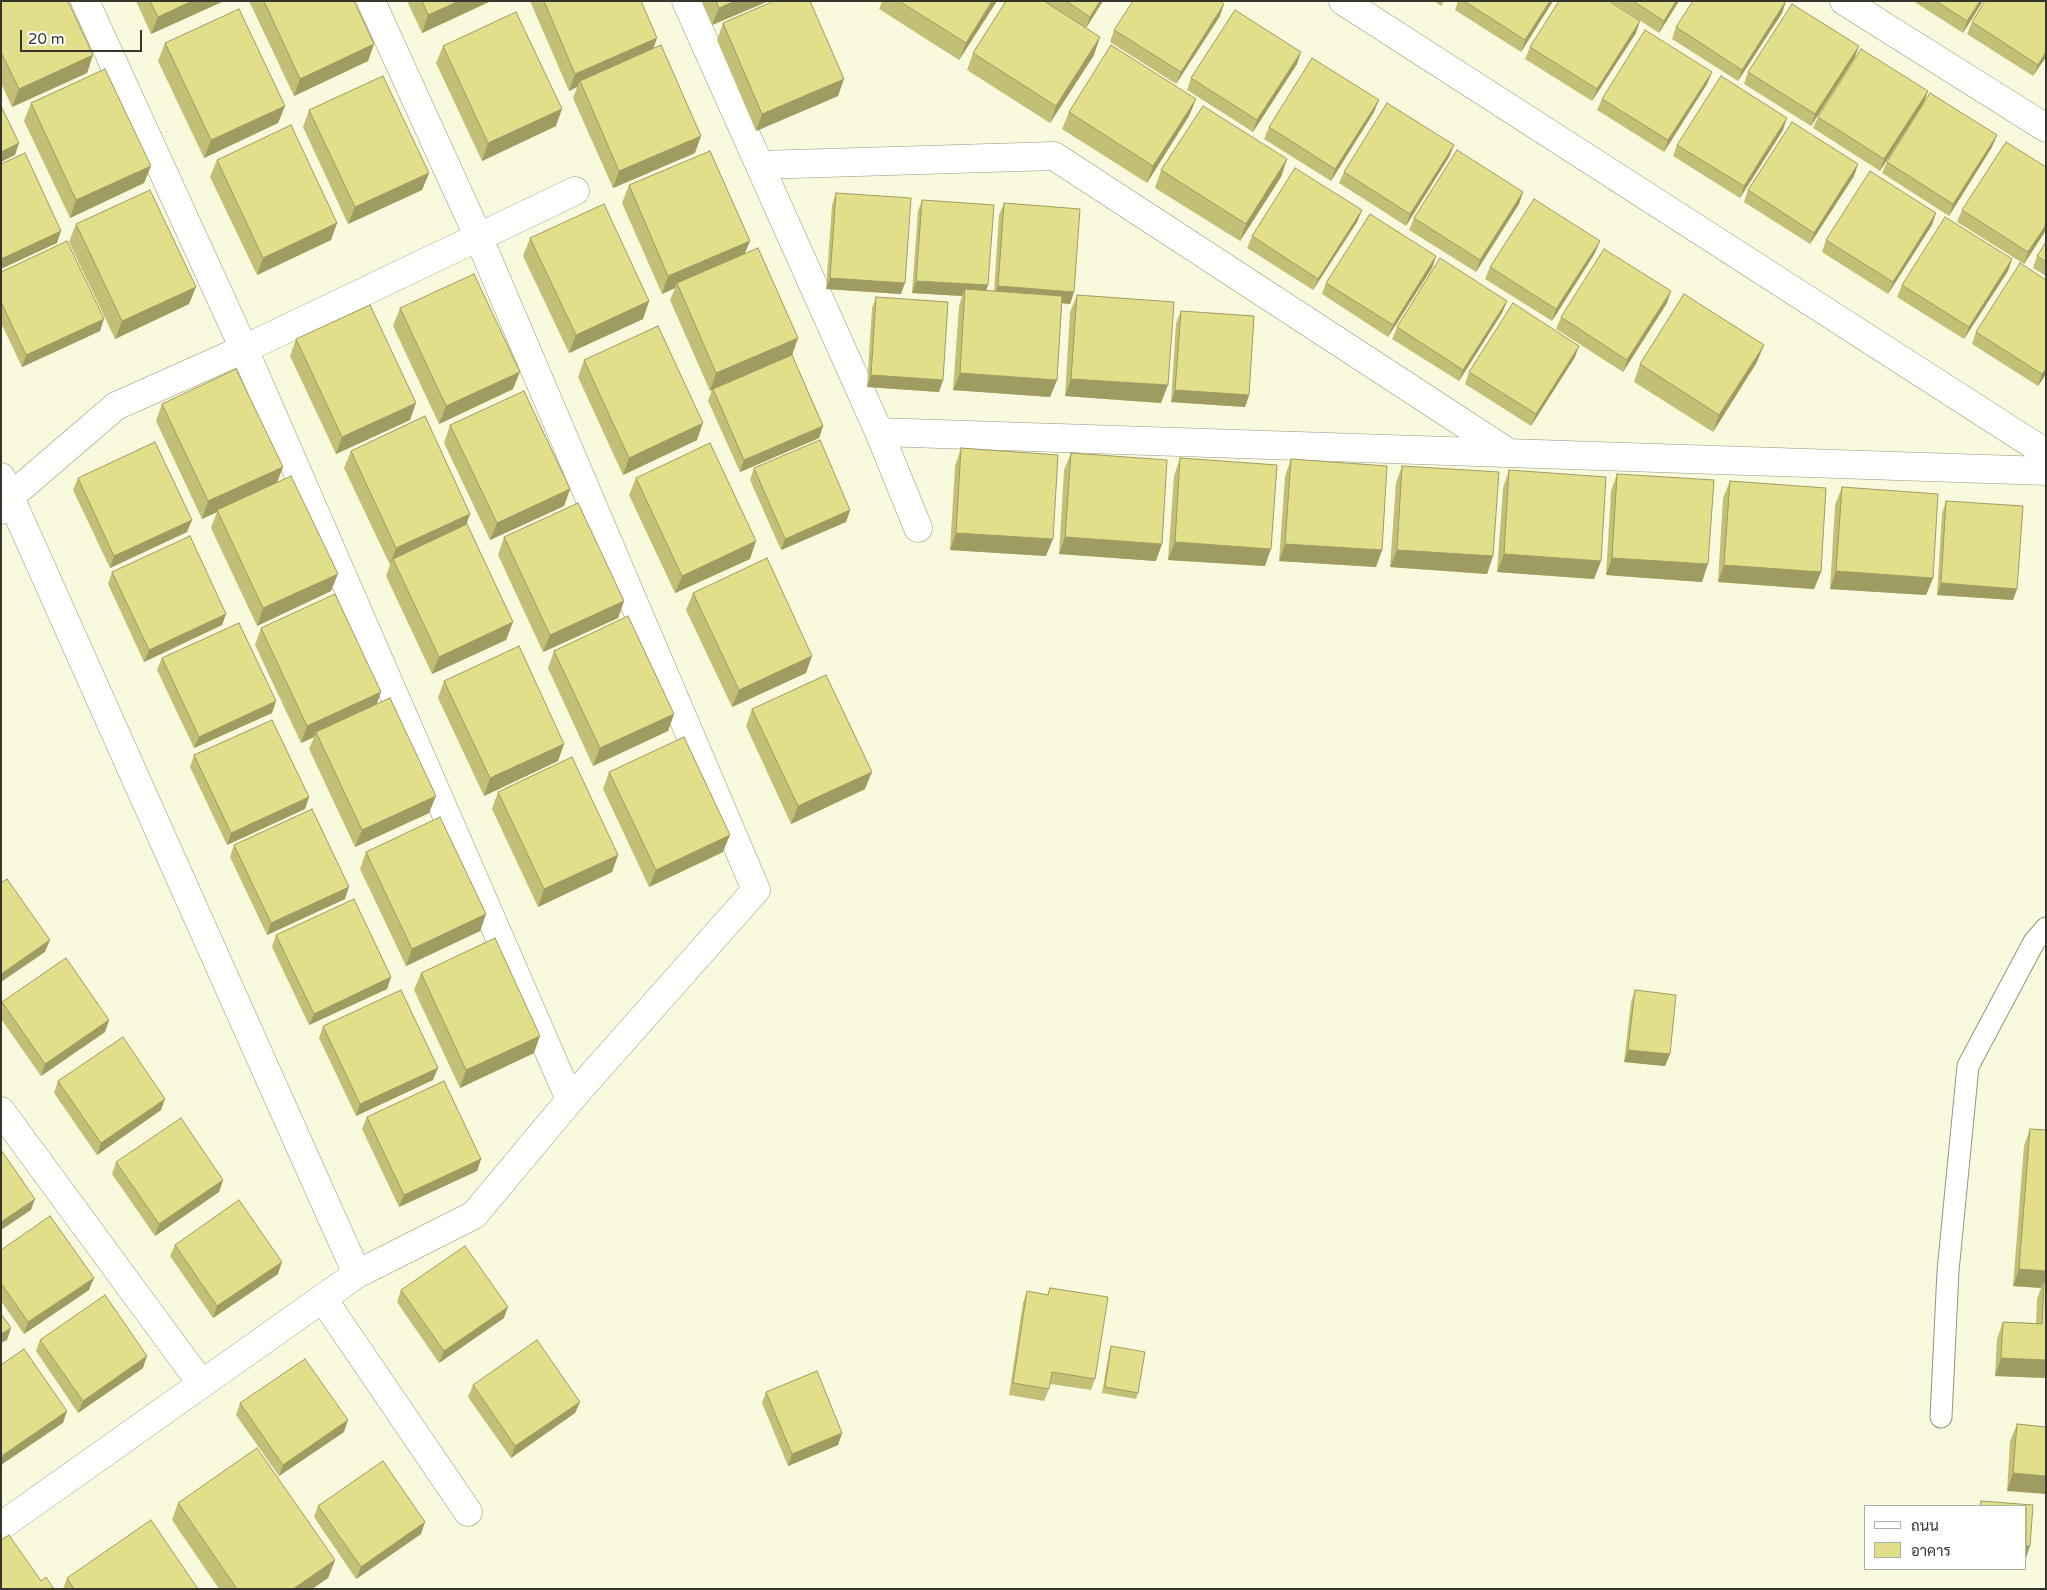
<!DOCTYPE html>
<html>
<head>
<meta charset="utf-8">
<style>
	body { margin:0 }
	#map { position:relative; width:2047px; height:1590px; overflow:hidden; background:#f9f9de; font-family:"Varela Round",Sarabun,sans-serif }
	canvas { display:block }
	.frame { position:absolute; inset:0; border:2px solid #36362c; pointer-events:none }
	.legend { position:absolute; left:1864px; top:1505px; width:162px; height:65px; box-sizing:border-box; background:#fff; border:1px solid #afafab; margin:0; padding:6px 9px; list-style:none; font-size:15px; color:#36362c }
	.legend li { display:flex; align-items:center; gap:10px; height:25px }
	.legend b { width:25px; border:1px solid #afafab }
	.scale { position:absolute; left:20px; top:30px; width:122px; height:22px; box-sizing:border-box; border:2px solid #36362c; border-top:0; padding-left:6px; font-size:15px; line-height:18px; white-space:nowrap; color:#36362c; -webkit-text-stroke:4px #fff; paint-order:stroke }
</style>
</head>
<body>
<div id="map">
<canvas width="2047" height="1590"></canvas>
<div class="frame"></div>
<ul class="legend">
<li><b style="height:6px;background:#fff"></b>ถนน</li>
<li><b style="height:14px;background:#e2df8a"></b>อาคาร</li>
</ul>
<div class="scale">20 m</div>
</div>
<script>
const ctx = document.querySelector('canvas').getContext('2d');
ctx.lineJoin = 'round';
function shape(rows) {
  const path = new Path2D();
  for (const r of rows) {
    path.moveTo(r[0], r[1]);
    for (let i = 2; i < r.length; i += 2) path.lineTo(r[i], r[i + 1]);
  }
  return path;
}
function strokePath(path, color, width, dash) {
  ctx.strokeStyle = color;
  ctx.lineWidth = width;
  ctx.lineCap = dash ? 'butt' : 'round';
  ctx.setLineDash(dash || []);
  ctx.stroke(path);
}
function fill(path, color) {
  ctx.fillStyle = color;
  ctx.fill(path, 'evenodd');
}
const service = shape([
	[1941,1417,1948,1271,1968,1066,2034,942,2046,928]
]);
const minor = shape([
	[85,1,244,349,570,1100],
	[686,1,879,432,918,528],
	[1343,1,2046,453],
	[1844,1,2046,128],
	[760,165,1054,156,1509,453],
	[879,432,2046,471],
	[1,477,357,1274],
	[1,510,10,497,116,406,244,349,575,191],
	[1,1111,201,1383],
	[323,1299,468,1512],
	[1,1526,357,1274,474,1215,570,1100,756,890,478,236,371,1]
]);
strokePath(service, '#96957d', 23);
strokePath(minor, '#96957d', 29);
strokePath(service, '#fff', 21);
strokePath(minor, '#fff', 28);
fill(shape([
	[1,1,93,55,87,73,12,107,1,83],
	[136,1,224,1,151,34],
	[249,1,354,1,374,44,368,61,294,96],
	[407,1,491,1,422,33],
	[530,1,641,1,653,49,695,153,613,188,573,98,577,87,569,91],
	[702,1,769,1,712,25],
	[882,1,997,1,959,60,879,9],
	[1006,1,1103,1,1086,28,1094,55,1050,123,967,70,973,53],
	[1434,1,1444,1,1441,6],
	[1458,1,1553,1,1521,52,1455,10],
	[1610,1,1679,1,1659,33],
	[1786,1,1782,13,1738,81,1672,39,1676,27],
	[1913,1,1983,1,1963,33],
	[2046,1,2046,57,2033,76,1967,34,1972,22],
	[1220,16,1176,84,1110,42,1114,30],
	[723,23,838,96,756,131,717,40],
	[1636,33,1592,101,1525,59,1530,47],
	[165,43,285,106,278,123,204,158,158,61],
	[443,46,556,126,482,161,436,63],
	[1855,57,1811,126,1744,84,1748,72],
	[1297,64,1253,132,1187,90,1191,78],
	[1712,72,1707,84,1664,152,1597,110,1602,99],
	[1928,91,1924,102,1880,171,1813,128,1818,117],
	[1196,99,1189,116,1147,183,1062,129,1069,112],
	[31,103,151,166,144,183,70,218,24,121],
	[309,110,429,173,422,190,348,224,303,127],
	[1374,112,1331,181,1264,139,1269,127],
	[1783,130,1740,198,1673,156,1677,145],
	[1454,145,1449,157,1406,226,1339,183,1344,172],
	[1992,147,1949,216,1882,173,1887,162],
	[1287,159,1281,177,1240,241,1155,188,1161,170],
	[217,160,337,223,331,240,257,275,210,177],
	[1858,164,1854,176,1810,244,1744,202,1748,190],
	[2046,167,2046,230,2024,264,1957,222,1962,210],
	[629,185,745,253,798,338,792,355,823,426,819,438,740,472,708,401,712,390,710,391,670,300,675,288,662,294,622,203],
	[1523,192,1519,204,1476,272,1409,230,1414,218],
	[836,193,901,294,826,289,832,205],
	[922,200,986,290,994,291,999,215,1004,203,1074,292,1070,304,1062,303,1057,380,1050,397,953,390,959,306,962,296,912,293,918,211],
	[1362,210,1357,222,1313,290,1247,248,1252,236],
	[1936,213,1932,225,1888,294,1822,252,1826,240],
	[76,224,189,304,115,339,69,242],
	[530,238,649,301,643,319,569,353,523,256],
	[2046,242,2046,276,2033,268,2037,256],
	[1595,253,1552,321,1485,279,1490,267],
	[1436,256,1432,268,1388,337,1322,294,1326,283],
	[2012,259,2008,271,1964,339,1897,297,1902,285],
	[1,272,100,331,22,367,1,323],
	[2046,280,2046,374,2038,386,1972,344,1976,332],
	[1077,295,1161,403,1065,396,1070,312],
	[876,297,943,380,939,392,867,387,872,308],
	[1507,301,1502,313,1459,381,1392,339,1397,327],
	[1667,303,1623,372,1556,329,1561,317],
	[400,308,513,389,439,424,393,326],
	[1181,311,1249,395,1245,407,1171,402,1176,323],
	[296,339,410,420,336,454,290,356],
	[1575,357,1531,426,1465,384,1469,372],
	[584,360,697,440,623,475,578,377],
	[1757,362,1713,432,1634,382,1640,364],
	[162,404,283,467,277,483,331,591,257,626,211,528,217,512,202,519,156,421],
	[450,425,570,489,564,506,490,540,444,443],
	[961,448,1046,556,950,550,955,466],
	[351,451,470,514,466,524,513,622,506,640,432,674,386,576,390,565,344,468],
	[1071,453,1156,561,1059,554,1064,470],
	[1180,458,1265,566,1168,560,1174,476],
	[1291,459,1382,550,1376,567,1279,561,1285,476],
	[1402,466,1493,556,1487,574,1390,567,1396,483],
	[754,468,850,510,846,522,781,550,750,480],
	[1509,470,1601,561,1594,579,1497,572,1503,488],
	[1617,474,1702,582,1606,575,1611,491],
	[78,478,187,532,110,568,73,490],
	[636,478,750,559,675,593,629,495],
	[1730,481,1821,572,1814,589,1718,582,1723,498],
	[1842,487,1933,578,1926,595,1830,589,1835,505],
	[1946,501,2017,589,2013,600,1937,595,1942,513],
	[504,537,624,601,618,618,543,652,498,555],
	[112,572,226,614,222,625,144,662,108,584],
	[693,593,806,673,732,707,686,610],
	[261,628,377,704,429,813,355,847,309,749,314,737,301,743,255,645],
	[554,651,674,714,668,731,593,766,548,668],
	[162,658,272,713,194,748,157,670],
	[444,681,564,744,558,761,484,796,438,698],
	[752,709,865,789,791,824,746,726],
	[194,755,309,797,305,809,227,845,190,767],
	[609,772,723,852,649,887,603,789],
	[498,792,618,855,612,872,538,907,492,809],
	[234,845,345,899,267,935,230,857],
	[366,852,486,914,480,931,406,966,360,869],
	[276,935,391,977,387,989,309,1025,272,947],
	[421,973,534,1053,460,1088,414,990],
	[1635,990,1670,1054,1665,1066,1624,1062,1631,1002],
	[2,1002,109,1020,105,1032,41,1076,1,1019,1,1004],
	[323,1026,433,1080,356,1116,319,1038],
	[58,1081,161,1110,97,1155,54,1093],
	[367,1117,481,1159,477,1171,399,1207,362,1129],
	[2030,1129,2046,1130,2046,1378,1995,1376,1997,1339,2003,1322,2036,1323,2037,1299,2041,1288,2013,1286,2024,1146],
	[116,1162,223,1180,219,1192,155,1236,112,1174],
	[175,1245,278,1274,213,1318,170,1256],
	[1,1250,89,1290,24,1334,1,1301],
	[1050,1288,1095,1379,1091,1390,1050,1384,1049,1389,1044,1401,1009,1395,1023,1303,1027,1291,1047,1295],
	[401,1290,504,1318,439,1363,397,1302],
	[40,1340,143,1368,78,1413,36,1351],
	[1111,1346,1138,1393,1136,1399,1102,1393,1109,1352],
	[473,1385,580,1402,575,1413,511,1458,468,1397],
	[766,1392,842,1433,838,1445,788,1466,762,1403],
	[240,1403,344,1432,279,1476,236,1415],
	[2017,1424,2046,1427,2007,1491,2010,1441],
	[178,1503,335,1560,328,1578,312,1589,219,1589,172,1520],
	[318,1506,421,1534,356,1579,314,1517],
	[67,1578,198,1589,63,1589]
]), '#c2c077');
fill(shape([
	[192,1,224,1,151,34,158,17],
	[459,1,491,1,422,33,428,15],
	[735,1,769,1,712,25,719,8],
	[992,1,997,1,959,60,966,43],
	[1100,1,1103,1,1086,28,1090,17],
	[1550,1,1553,1,1521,52,1525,40],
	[1676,1,1679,1,1659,33,1664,21],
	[1786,1,1782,13,1738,81,1742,70],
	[1980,1,1983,1,1963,33,1967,21],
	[1224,4,1220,16,1176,84,1181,72],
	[1640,21,1636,33,1592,101,1597,89],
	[1100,37,1094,55,1050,123,1056,106],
	[657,38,651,56,580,81,577,87,569,91,575,74],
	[374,44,368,61,294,96,300,79],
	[1859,46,1855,57,1811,126,1815,114],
	[1301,52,1297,64,1253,132,1257,120],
	[2046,52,2046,57,2033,76,2038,65],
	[93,55,87,73,12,107,19,89],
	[1712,72,1707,84,1664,152,1668,140],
	[844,79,838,96,756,131,762,114],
	[1928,91,1924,102,1880,171,1884,159],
	[1196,99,1189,116,1147,183,1153,166],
	[1379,100,1374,112,1331,181,1335,169],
	[285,106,278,123,204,158,211,140],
	[562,109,556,126,482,161,488,143],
	[1787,118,1783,130,1740,198,1744,186],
	[1997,135,1992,147,1949,216,1953,204],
	[701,136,695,153,613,188,619,171],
	[19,143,15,155,1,162,1,152],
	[1454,145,1449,157,1406,226,1410,214],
	[1287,159,1281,177,1240,241,1246,224],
	[1858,164,1854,176,1810,244,1814,233],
	[151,166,144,183,70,218,76,200],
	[429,173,422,190,348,224,355,207],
	[1523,192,1519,204,1476,272,1480,260],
	[1362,210,1357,222,1313,290,1318,279],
	[1936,213,1932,225,1888,294,1893,282],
	[337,223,331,240,257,275,263,258],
	[2046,225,2046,230,2024,264,2028,252],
	[61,231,57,243,1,269,1,259],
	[750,241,743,258,677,283,675,288,662,294,668,276],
	[1600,241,1595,253,1552,321,1556,309],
	[1436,256,1432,268,1388,337,1393,325],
	[2012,259,2008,271,1964,339,1969,327],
	[830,278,905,283,901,294,826,289],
	[916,281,988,285,984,297,965,289,962,296,912,293],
	[998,286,1074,292,1070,304,994,298],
	[196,287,189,304,115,339,122,321],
	[1671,291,1667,303,1623,372,1627,360],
	[649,301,643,319,569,353,576,335],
	[1507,301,1502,313,1459,381,1463,370],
	[104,319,100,331,22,367,26,355],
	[798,338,792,355,710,391,716,373],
	[1764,345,1757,362,1713,432,1719,415],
	[1579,346,1575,357,1531,426,1536,414],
	[2046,369,2046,374,2038,386,2042,374],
	[520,372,513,389,439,424,446,406],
	[960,373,1057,380,1050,397,953,390],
	[871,375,943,380,939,392,867,387],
	[1071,379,1168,385,1161,403,1065,396],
	[1175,390,1249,395,1245,407,1171,402],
	[416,403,410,420,336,454,342,437],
	[703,423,697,440,623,475,629,458],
	[823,426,819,438,740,472,744,460],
	[283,467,276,484,202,519,208,501],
	[570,489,564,506,490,540,497,523],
	[850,510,846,522,781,550,785,539],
	[470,514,464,531,393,559,390,565,396,548],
	[192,520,187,532,110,568,114,556],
	[956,533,1053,539,1046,556,950,550],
	[1065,537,1162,544,1156,561,1059,554],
	[756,541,750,559,675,593,682,576],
	[1175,542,1271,549,1265,566,1168,560],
	[1285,544,1382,550,1376,567,1279,561],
	[1397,550,1493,556,1487,574,1390,567],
	[1504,554,1601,561,1594,579,1497,572],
	[1612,558,1708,564,1702,582,1606,575],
	[1724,565,1821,572,1814,589,1718,582],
	[1836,571,1933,578,1926,595,1830,589],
	[338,574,331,591,257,626,263,608],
	[1941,583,2017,589,2013,600,1937,595],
	[624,601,618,618,543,652,550,635],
	[226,614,222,625,144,662,149,650],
	[513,622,506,640,432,674,439,657],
	[812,656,806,673,732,707,739,690],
	[381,692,375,709,316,732,314,737,301,743,307,726],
	[276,701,272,713,194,748,199,737],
	[674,714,668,731,593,766,600,748],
	[564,744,558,761,484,796,490,778],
	[872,772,865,789,791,824,798,806],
	[436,796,429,813,355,847,362,830],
	[309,797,305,809,227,845,231,833],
	[730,835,723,852,649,887,656,870],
	[618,855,612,872,538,907,544,889],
	[349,887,345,899,267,935,271,923],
	[486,914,480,931,406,966,412,949],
	[50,940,45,952,1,982,1,974],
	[391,977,387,989,309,1025,314,1014],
	[109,1020,105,1032,41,1076,45,1064],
	[540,1036,534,1053,460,1088,466,1070],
	[1628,1050,1670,1054,1665,1066,1624,1062],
	[438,1068,433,1080,356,1116,360,1104],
	[165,1099,161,1110,97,1155,101,1143],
	[481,1159,477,1171,399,1207,404,1195],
	[223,1180,219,1192,155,1236,159,1224],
	[35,1199,31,1210,1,1230,1,1222],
	[282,1262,278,1274,213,1318,217,1306],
	[2019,1269,2046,1271,2046,1289,2044,1282,2041,1288,2013,1286],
	[94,1278,89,1290,24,1334,28,1322],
	[508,1307,504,1318,439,1363,444,1351],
	[11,1328,7,1340,1,1343,1,1334],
	[147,1356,143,1368,78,1413,83,1401],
	[2001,1358,2046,1360,2046,1378,1995,1376],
	[580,1402,575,1413,511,1458,515,1446],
	[67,1411,63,1423,1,1465,1,1459,3,1455],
	[348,1420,344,1432,279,1476,283,1465],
	[842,1433,838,1445,788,1466,792,1454],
	[2013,1473,2046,1476,2046,1494,2007,1491],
	[425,1522,421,1534,356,1579,361,1567],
	[2026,1546,2030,1546,2026,1558],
	[335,1560,328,1578,312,1589,293,1589]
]), '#9e9c61');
const building = shape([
	[1,1,68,1,93,55,19,89,1,52,1,1],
	[150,1,192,1,158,17,150,1],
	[264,1,354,1,374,44,300,79,264,1],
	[422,1,459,1,428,15,422,1],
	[544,1,641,1,657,38,575,74,544,1],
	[716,1,735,1,719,8,716,1],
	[774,1,810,1,844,79,762,114,723,23,774,1],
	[899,1,992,1,966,43,899,1],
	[1006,1,1044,1,1100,37,1056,106,973,53,1006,1],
	[1066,1,1100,1,1090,17,1066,1],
	[1133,1,1220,1,1224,4,1181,72,1114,30,1133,1],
	[1464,1,1550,1,1525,40,1464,1],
	[1559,1,1609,1,1640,21,1597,89,1530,47,1559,1],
	[1633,1,1676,1,1664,21,1633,1],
	[1693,1,1786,1,1742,70,1676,27,1693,1],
	[1936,1,1980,1,1967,21,1936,1],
	[1985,1,2046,1,2046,52,2038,65,1972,22,1985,1],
	[1792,4,1859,46,1815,114,1748,72,1792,4],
	[239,9,285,106,211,140,165,43,239,9],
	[1235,10,1301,52,1257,120,1191,78,1235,10],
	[516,12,562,109,488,143,443,46,516,12],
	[1645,30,1712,72,1668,140,1602,99,1645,30],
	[661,45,701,136,619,171,580,81,661,45],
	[1111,45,1196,99,1153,166,1069,112,1111,45],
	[1861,49,1928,91,1884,159,1818,117,1861,49],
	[1312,58,1379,100,1335,169,1269,127,1312,58],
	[105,69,151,166,76,200,31,103,105,69],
	[383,76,429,173,355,207,309,110,383,76],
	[1721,76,1787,118,1744,186,1677,145,1721,76],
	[1930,93,1997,135,1953,204,1887,162,1930,93],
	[1387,103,1454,145,1410,214,1344,172,1387,103],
	[1,106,19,143,1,152,1,106],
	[1203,106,1287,159,1246,224,1161,170,1203,106],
	[1792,122,1858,164,1814,233,1748,190,1792,122],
	[291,125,337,223,263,258,217,160,291,125],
	[2006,142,2046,167,2046,225,2028,252,1962,210,2006,142],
	[1457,150,1523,192,1480,260,1414,218,1457,150],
	[710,151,750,241,668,276,629,185,710,151],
	[25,153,61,231,1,259,1,164,25,153],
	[1295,168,1362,210,1318,279,1252,236,1295,168],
	[1870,171,1936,213,1893,282,1826,240,1870,171],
	[150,190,196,287,122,321,76,224,150,190],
	[836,193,911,198,905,283,830,278,836,193],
	[1534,199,1600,241,1556,309,1490,267,1534,199],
	[922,200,994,205,988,285,916,281,922,200],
	[1004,203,1080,209,1074,292,998,286,1004,203],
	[604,204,649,301,576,335,530,238,604,204],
	[1370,214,1436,256,1393,325,1326,283,1370,214],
	[1945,217,2012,259,1969,327,1902,285,1945,217],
	[67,241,104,319,26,355,1,302,1,272,67,241],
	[2046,242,2046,262,2037,256,2046,242],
	[758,248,798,338,716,373,677,283,758,248],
	[1604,249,1671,291,1627,360,1561,317,1604,249],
	[1440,258,1507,301,1463,370,1397,327,1440,258],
	[2020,263,2046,280,2046,369,2042,374,1976,332,2020,263],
	[474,274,520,372,446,406,400,308,474,274],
	[965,289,1062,296,1057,380,960,373,965,289],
	[1684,294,1764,345,1719,415,1640,364,1684,294],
	[1077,295,1174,302,1168,385,1071,379,1077,295],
	[876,297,948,302,943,380,871,375,876,297],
	[1513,303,1579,346,1536,414,1469,372,1513,303],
	[370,305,416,403,342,437,296,339,370,305],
	[1181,311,1254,316,1249,395,1175,390,1181,311],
	[658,326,703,423,629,458,584,360,658,326],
	[792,355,823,426,744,460,713,389,792,355],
	[236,369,283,467,208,501,162,404,236,369],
	[524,391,570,489,497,523,450,425,524,391],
	[425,416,470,514,396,548,351,451,425,416],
	[820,440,850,510,785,539,754,468,820,440],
	[155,442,192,520,114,556,78,478,155,442],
	[710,443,756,541,682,576,636,478,710,443],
	[961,448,1058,455,1053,539,956,533,961,448],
	[1071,453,1167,460,1162,544,1065,537,1071,453],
	[1180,458,1277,465,1271,549,1175,542,1180,458],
	[1291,459,1387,466,1382,550,1285,544,1291,459],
	[1402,466,1499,472,1493,556,1397,550,1402,466],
	[1509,470,1606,477,1601,561,1504,554,1509,470],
	[1617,474,1714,480,1708,564,1612,558,1617,474],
	[291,476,338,574,263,608,217,510,291,476],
	[1730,481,1826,488,1821,572,1724,565,1730,481],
	[1842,487,1938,494,1933,578,1836,571,1842,487],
	[1946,501,2023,506,2017,589,1941,583,1946,501],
	[578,503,624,601,550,635,504,537,578,503],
	[467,524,513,622,439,657,393,559,467,524],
	[190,536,226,614,149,650,112,572,190,536],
	[767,558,812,656,739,690,693,593,767,558],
	[335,594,381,692,307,726,261,628,335,594],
	[628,616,674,714,600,748,554,651,628,616],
	[239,623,276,701,199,737,162,658,239,623],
	[519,646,564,744,490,778,444,681,519,646],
	[826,675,872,772,798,806,752,709,826,675],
	[390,698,436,796,362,830,316,732,390,698],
	[272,720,309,797,231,833,194,755,272,720],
	[684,737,730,835,656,870,609,772,684,737],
	[572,757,618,855,544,889,498,792,572,757],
	[312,809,349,887,271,923,234,845,312,809],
	[440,817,486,914,412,949,366,852,440,817],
	[7,879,50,940,1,974,1,883,7,879],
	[354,899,391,977,314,1014,276,935,354,899],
	[495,938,540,1036,466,1070,421,973,495,938],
	[66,958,109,1020,45,1064,2,1002,66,958],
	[401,990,438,1068,360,1104,323,1026,401,990],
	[1635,990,1676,995,1670,1054,1628,1050,1635,990],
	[123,1037,165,1099,101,1143,58,1081,123,1037],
	[444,1081,481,1159,404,1195,367,1117,444,1081],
	[181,1118,223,1180,159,1224,116,1162,181,1118],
	[2030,1129,2046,1130,2046,1271,2019,1269,2030,1129],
	[1,1150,35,1199,1,1222,1,1150],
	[239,1200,282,1262,217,1306,175,1245,239,1200],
	[50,1216,94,1278,28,1322,1,1283,1,1250,50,1216],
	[465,1246,508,1307,444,1351,401,1290,465,1246],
	[2044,1282,2046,1282,2046,1360,2001,1358,2003,1322,2042,1324,2044,1282],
	[1050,1288,1108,1297,1095,1379,1052,1372,1049,1389,1013,1383,1027,1291,1048,1295,1050,1288],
	[105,1295,147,1356,83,1401,40,1340,105,1295],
	[1,1314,11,1328,1,1334,1,1314],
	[537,1340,580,1402,515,1446,473,1385,537,1340],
	[1111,1346,1145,1352,1138,1393,1105,1387,1111,1346],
	[24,1349,67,1411,3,1455,1,1453,1,1365,24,1349],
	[305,1359,348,1420,283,1465,240,1403,305,1359],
	[817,1371,842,1433,792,1454,766,1392,817,1371],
	[2017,1424,2046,1427,2046,1476,2013,1473,2017,1424],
	[257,1448,335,1560,293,1589,237,1589,178,1503,257,1448],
	[383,1461,425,1522,361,1567,318,1506,383,1461],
	[1981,1501,2033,1505,2030,1546,2026,1546,2026,1506,1980,1506,1981,1501],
	[151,1520,198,1589,74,1589,67,1578,151,1520],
	[9,1535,41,1581,46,1577,54,1589,1,1589,1,1540,9,1535]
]);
fill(building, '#e2df8a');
strokePath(building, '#9e9c61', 1);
</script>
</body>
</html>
